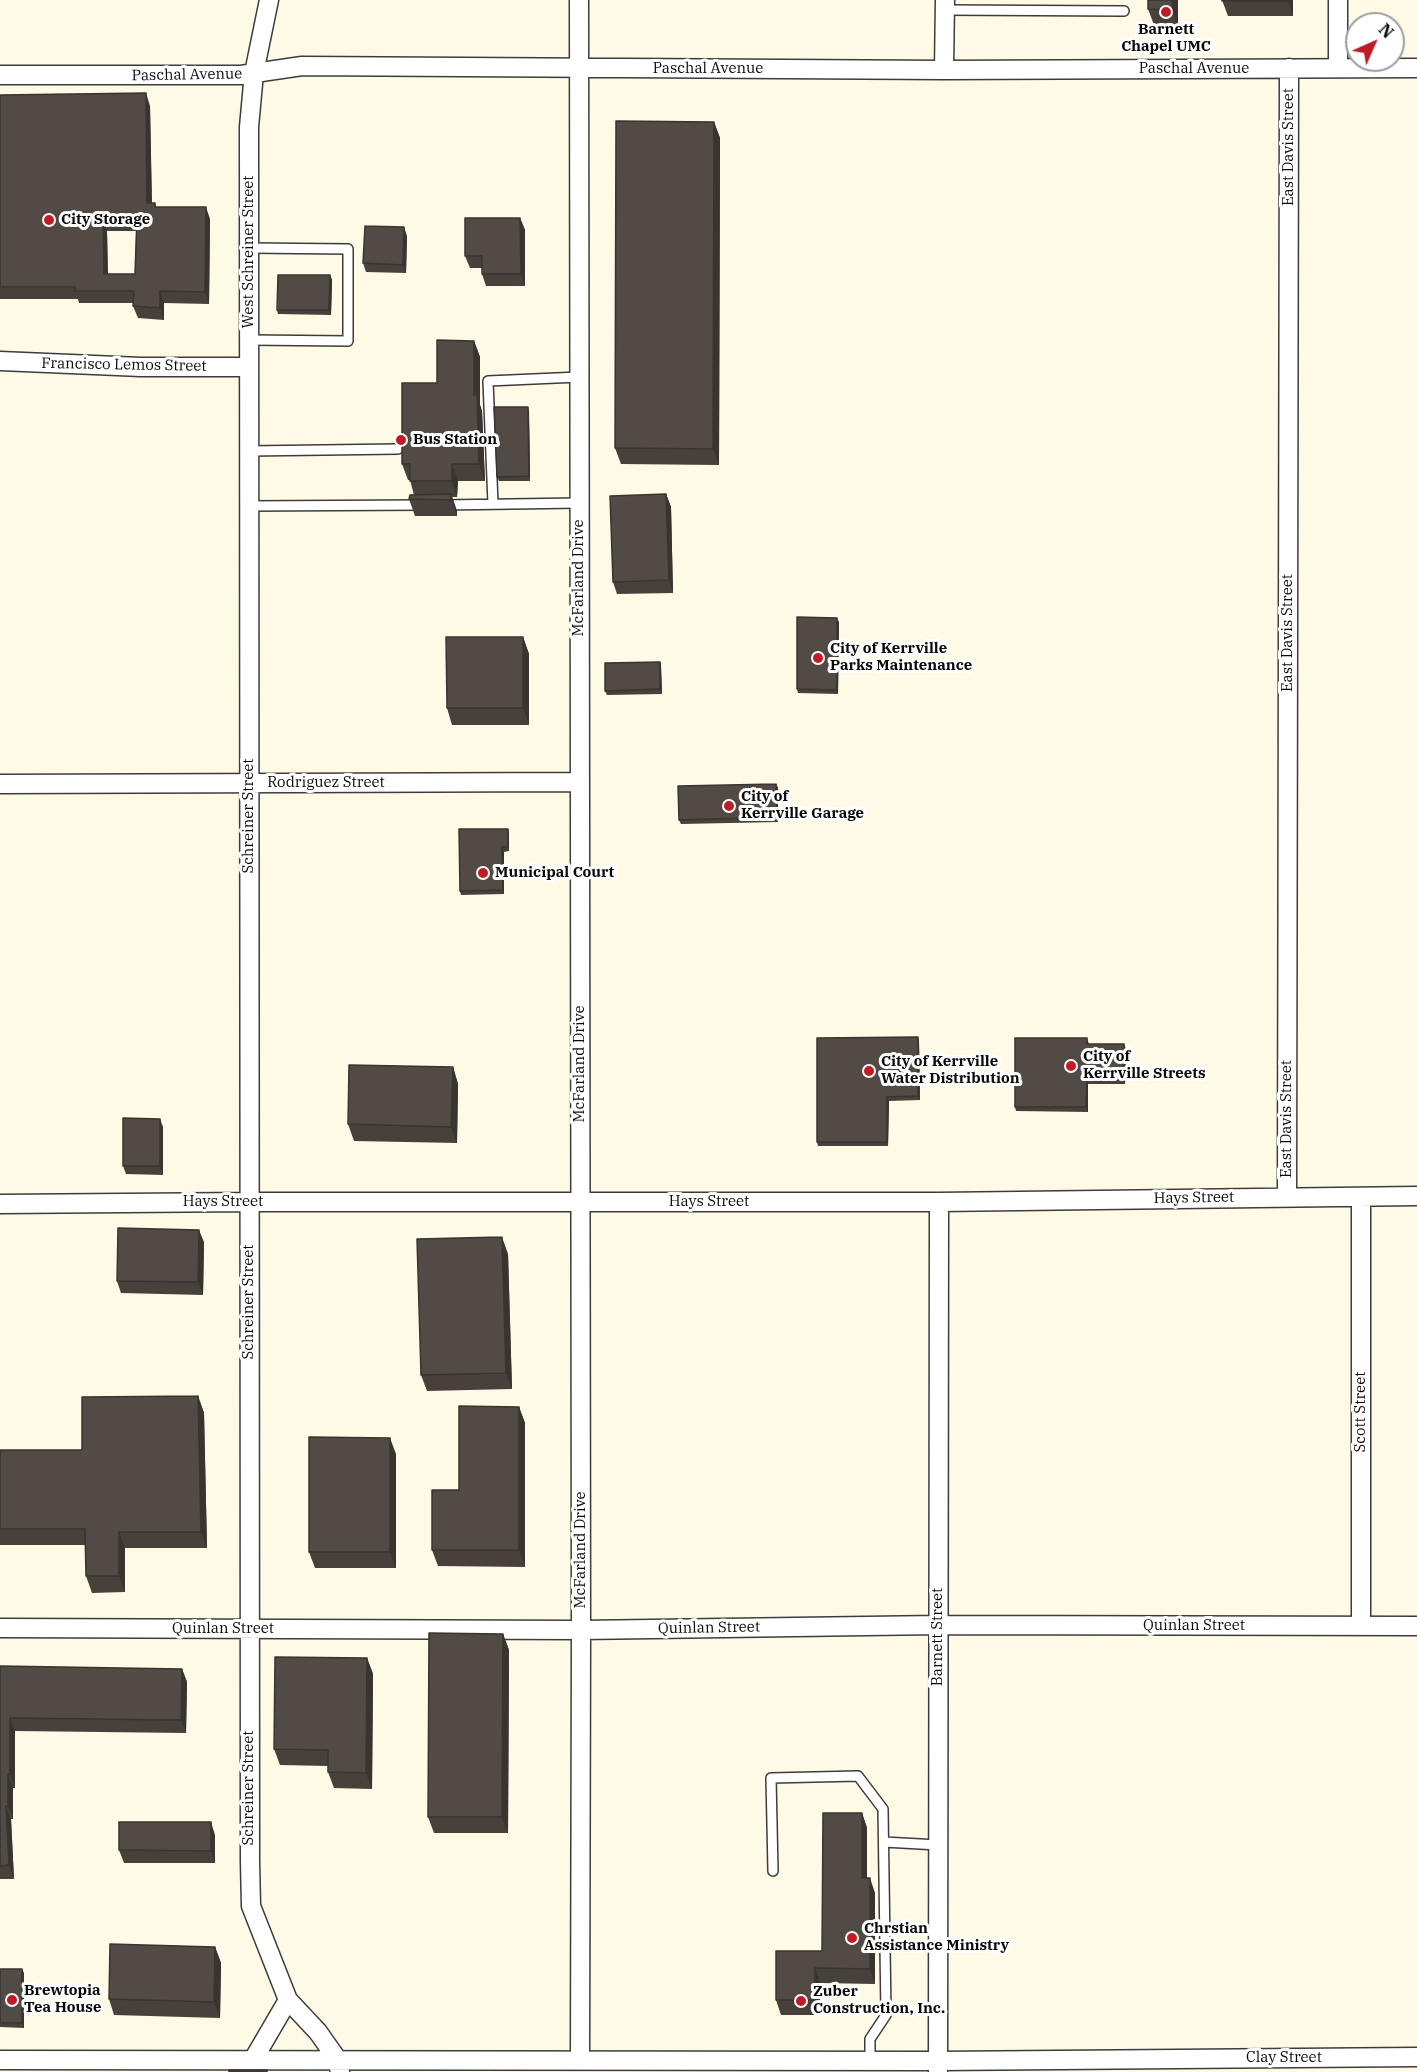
<!DOCTYPE html>
<html>
<head>
<meta charset="utf-8">
<style>
	body { margin:0 }
	#map { position:relative; width:1417px; height:2072px; overflow:hidden; background:#fffae6; font-family:"IBM Plex Serif",serif }
	canvas { display:block }
	.north { position:absolute; left:1345px; top:12px; width:60px; height:60px; box-sizing:border-box; background:#fff; border:2px solid #9d9d9d; border-radius:50%; rotate:45deg; font-size:16px; font-weight:700; line-height:24px; text-align:center; color:#090909 }
	.north::after { content:''; display:block; margin:auto; width:21px; height:27px; background:#bf1c26; clip-path:polygon(50% 0,100% 100%,50% 72%,0 100%) }
</style>
</head>
<body>
<div id="map">
<canvas width="1417" height="2072"></canvas>
<div class="north">N</div>
</div>
<script>
const ctx = document.querySelector('canvas').getContext('2d');
ctx.lineJoin = 'round';
function shape(rows) {
  const path = new Path2D();
  for (const r of rows) {
    path.moveTo(r[0], r[1]);
    for (let i = 2; i < r.length; i += 2) path.lineTo(r[i], r[i + 1]);
  }
  return path;
}
function strokePath(path, color, width, dash) {
  ctx.strokeStyle = color;
  ctx.lineWidth = width;
  ctx.lineCap = dash ? 'butt' : 'round';
  ctx.setLineDash(dash || []);
  ctx.stroke(path);
}
function fill(path, color) {
  ctx.fillStyle = color;
  ctx.fill(path, 'evenodd');
}
function write(font, color, halo, rows, align = 'center') {
  ctx.font = font + ' "IBM Plex Serif",serif';
  ctx.lineWidth = 6;
  ctx.setLineDash([]);
  ctx.textBaseline = 'middle';
  ctx.strokeStyle = halo;
  ctx.fillStyle = color;
  for (const [text, x, y, turn = 0] of rows) {
    ctx.save();
    ctx.translate(x, y);
    ctx.rotate((+turn || 0) * Math.PI / 180);
    ctx.textAlign = isNaN(turn) ? turn : align;
    if (halo) ctx.strokeText(text, 0, 0);
    ctx.fillText(text, 0, 0);
    ctx.restore();
  }
}
const service = shape([
	[944,10,1124,11],
	[249,340,348,341,348,249,249,248],
	[249,451,398,449],
	[493,504,488,381,579,377],
	[443,505,579,503],
	[249,506,424,505],
	[884,1842,938,1845],
	[773,1871,771,1778,858,1776,883,1809,886,2015,870,2039,870,2060]
]);
const minor = shape([
	[269,0,254,73,249,127,250,1862,251,1906,288,2000,318,2032,337,2059,340,2072],
	[579,0,581,1630,580,2060],
	[1338,68,1338,0],
	[944,70,945,0],
	[0,75,241,75,302,66,944,70,1417,68],
	[0,361,141,367,249,367],
	[0,784,579,782],
	[1287,1197,1289,68],
	[0,1204,249,1202,939,1202,1417,1196],
	[1361,1626,1361,1198],
	[0,1628,581,1630,938,1625,1417,1626],
	[0,2060,938,2061,1417,2057],
	[253,2060,288,2000],
	[938,2072,939,1202]
]);
strokePath(service, '#3c3c3c', 12);
strokePath(minor, '#3c3c3c', 21);
strokePath(service, '#fff', 9);
strokePath(minor, '#fff', 18);
fill(shape([
	[1148,0,1178,0,1178,25,1154,25,1148,9],
	[1222,0,1293,0,1293,16,1228,16],
	[0,95,150,106,152,203,155,203,156,207,210,219,209,304,164,303,164,320,138,318,133,306,133,303,79,303,78,299,0,299],
	[107,231,136,231,135,274,108,274],
	[714,122,720,138,719,465,621,464,615,448],
	[520,218,525,230,525,286,486,286,482,274,482,268,470,268,465,256],
	[407,236,406,273,366,272,363,263],
	[330,275,332,280,331,315,278,314,277,310],
	[474,341,480,357,480,405,482,411,485,481,458,481,457,497,452,497,457,511,457,516,415,516,409,499,414,495,410,480,408,480,402,464,437,383],
	[529,411,530,481,499,481,497,477],
	[666,494,671,507,673,593,617,594,613,582],
	[839,622,838,694,798,693,797,689],
	[523,637,529,654,529,725,452,725,447,708],
	[660,662,661,666,662,694,607,695,605,691],
	[776,784,778,788,778,822,681,824,679,820],
	[509,833,509,851,504,852,504,894,461,895,460,891],
	[1087,1038,1089,1044,1126,1049,1125,1084,1088,1084,1088,1112,1016,1111,1015,1107],
	[919,1041,920,1100,889,1101,888,1146,818,1146,817,1142],
	[453,1067,458,1084,457,1143,354,1141,348,1124],
	[163,1127,163,1175,126,1174,123,1166],
	[204,1242,203,1295,121,1293,117,1281],
	[508,1254,512,1389,427,1391,421,1375],
	[198,1396,204,1413,207,1548,125,1548,125,1592,92,1593,86,1576,86,1545,0,1545,0,1450,82,1450],
	[519,1407,525,1423,525,1567,438,1566,432,1550,459,1490],
	[396,1454,396,1568,315,1568,309,1552],
	[503,1634,509,1650,508,1833,434,1833,428,1817],
	[367,1658,373,1674,372,1789,334,1788,328,1772,328,1766,280,1765,274,1749],
	[0,1666,182,1669,187,1682,186,1733,15,1731,15,1788,13,1788,13,1819,11,1819,14,1879,0,1879],
	[862,1813,867,1828,867,1878,875,1893,875,1984,820,1983,820,2015,781,2015,776,2000,822,1951],
	[215,1835,215,1863,124,1863,119,1850],
	[215,1947,221,1963,220,2018,114,2015,109,1999],
	[0,1969,24,1973,24,2028,0,2027]
]), '#47403b');
fill(shape([
	[1172,0,1178,0,1178,25,1172,10],
	[1288,0,1293,0,1293,16],
	[146,93,150,106,152,215,147,203],
	[714,122,720,138,719,465,713,449],
	[206,207,210,219,209,304,205,292],
	[520,218,525,230,525,286,521,274],
	[103,219,107,231,108,286,104,274],
	[404,227,407,236,406,273,403,265],
	[330,275,332,280,331,315,329,310],
	[160,291,164,303,164,320,160,308],
	[474,341,480,357,480,405,482,411,485,481,479,464,474,395],
	[528,407,529,411,530,481,529,476],
	[452,464,458,481,457,497,452,481],
	[451,494,457,511,457,516,451,500],
	[666,494,671,507,673,593,669,580],
	[837,618,839,622,838,694,837,690],
	[523,637,529,654,529,725,523,708],
	[660,662,661,666,662,694,660,689],
	[776,784,778,788,778,822,777,817],
	[508,829,509,833,509,851,508,847],
	[502,847,504,852,504,894,503,890],
	[918,1037,919,1041,920,1100,918,1096],
	[1124,1044,1126,1049,1125,1084,1124,1080],
	[453,1067,458,1084,457,1143,451,1127],
	[1087,1079,1088,1084,1088,1112,1086,1107],
	[887,1097,889,1101,888,1146,887,1142],
	[160,1119,163,1127,163,1175,160,1166],
	[199,1230,204,1242,203,1295,198,1282],
	[502,1237,508,1254,512,1389,506,1373],
	[198,1396,204,1413,207,1548,201,1532],
	[519,1407,525,1423,525,1567,519,1550],
	[390,1438,396,1454,396,1568,390,1552],
	[119,1532,125,1548,125,1592,119,1576],
	[503,1634,509,1650,508,1833,502,1817],
	[367,1658,373,1674,372,1789,366,1773],
	[182,1669,187,1682,186,1733,181,1720],
	[10,1718,15,1731,15,1788,10,1774],
	[8,1774,13,1788,13,1819,8,1806],
	[6,1806,11,1819,14,1879,9,1865],
	[862,1813,867,1828,867,1893,862,1878],
	[211,1822,215,1835,215,1863,211,1851],
	[870,1878,875,1893,875,1984,870,1969],
	[215,1947,221,1963,220,2018,214,2002],
	[815,1968,820,1983,820,2015,815,2000],
	[22,1969,24,1973,24,2028,22,2023]
]), '#393430');
const building = shape([
	[1148,0,1172,0,1172,10,1148,9,1148,0],
	[1222,0,1288,0,1288,1,1222,1,1222,0],
	[146,93,147,203,155,203,155,207,206,207,205,292,160,291,160,308,133,306,134,291,75,291,75,287,0,287,0,95,146,93],
	[103,219,137,219,135,274,104,274,103,219],
	[616,121,714,122,713,449,615,448,616,121],
	[465,218,520,218,521,274,482,274,482,256,465,256,465,218],
	[365,226,404,227,403,265,363,263,365,226],
	[278,275,330,275,329,310,277,310,278,275],
	[437,340,474,341,474,395,477,395,479,464,452,464,452,481,410,481,410,464,402,464,402,383,437,383,437,340],
	[494,407,528,407,529,476,497,477,494,407],
	[451,494,451,500,409,499,410,495,451,494],
	[666,494,669,580,613,582,610,496,666,494],
	[797,617,837,618,837,690,797,689,797,617],
	[446,637,523,637,523,708,447,708,446,637],
	[660,662,660,689,605,691,605,663,660,662],
	[776,784,777,817,679,820,678,786,776,784],
	[459,829,508,829,508,847,502,847,503,890,460,891,459,829],
	[918,1037,918,1096,887,1097,887,1142,817,1142,817,1038,918,1037],
	[1015,1038,1087,1038,1087,1044,1124,1044,1124,1080,1087,1079,1086,1107,1015,1107,1015,1038],
	[349,1065,453,1067,451,1127,348,1124,349,1065],
	[123,1118,160,1119,160,1166,123,1166,123,1118],
	[118,1228,199,1230,198,1282,117,1281,118,1228],
	[502,1237,506,1373,421,1375,417,1239,502,1237],
	[198,1396,201,1532,119,1532,119,1576,86,1576,85,1529,0,1529,0,1450,82,1450,82,1397,198,1396],
	[459,1406,519,1407,519,1550,432,1550,432,1490,459,1490,459,1406],
	[309,1437,390,1438,390,1552,309,1552,309,1437],
	[429,1633,503,1634,502,1817,428,1817,429,1633],
	[275,1657,367,1658,366,1773,328,1772,328,1750,274,1749,275,1657],
	[0,1666,182,1669,181,1720,10,1718,10,1774,8,1774,8,1806,6,1806,9,1865,0,1866,0,1666],
	[823,1813,862,1813,862,1878,870,1878,870,1969,815,1968,815,2000,776,2000,776,1951,822,1951,823,1813],
	[119,1822,211,1822,211,1851,119,1850,119,1822],
	[110,1944,215,1947,214,2002,109,1999,110,1944],
	[0,1969,22,1969,22,2023,0,2023,0,1969],
	[229,2070,267,2070,267,2072,229,2072,229,2070]
]);
fill(building, '#524a45');
strokePath(building, '#393430', 1.5);
for (const [x, y, r, color] of [
	[1166,12,6,"#bf1c26"],
	[49,220,6,"#bf1c26"],
	[401,440,6,"#bf1c26"],
	[818,658,6,"#bf1c26"],
	[729,806,6,"#bf1c26"],
	[483,873,6,"#bf1c26"],
	[1071,1066,6,"#bf1c26"],
	[869,1071,6,"#bf1c26"],
	[852,1938,6,"#bf1c26"],
	[12,2000,6,"#bf1c26"],
	[801,2001,6,"#bf1c26"]
]) {
  const dot = new Path2D();
  dot.arc(x, y, r, 0, 2 * Math.PI);
  ctx.fillStyle = color;
  ctx.fill(dot);
  strokePath(dot, '#fff', 2);
}
write('bold 15px', '#090909', '#fff', [
	["Barnett",1166,30,"center"],
	["Chapel UMC",1166,47,"center"],
	["City Storage",61,220],
	["Bus Station",413,440],
	["City of Kerrville",830,649],
	["Parks Maintenance",830,666],
	["City of",741,797],
	["Kerrville Garage",741,814],
	["Municipal Court",495,873],
	["City of",1083,1057],
	["Kerrville Streets",1083,1074],
	["City of Kerrville",881,1062],
	["Water Distribution",881,1079],
	["Chrstian",864,1929],
	["Assistance Ministry",864,1946],
	["Brewtopia",24,1991],
	["Tea House",24,2008],
	["Zuber",813,1992],
	["Construction, Inc.",813,2009]
], 'left');
write('15px', '#090909', '#fff', [
	["Paschal Avenue",708,69],
	["Paschal Avenue",1194,69],
	["Paschal Avenue",187,75,-1],
	["East Davis Street",1289,147,-90],
	["West Schreiner Street",249,252,-90],
	["Francisco Lemos Street",124,365,1],
	["McFarland Drive",579,578,-90],
	["East Davis Street",1288,633,-90],
	["Rodriguez Street",326,783],
	["Schreiner Street",249,816,-90],
	["McFarland Drive",580,1064,-90],
	["East Davis Street",1287,1119,-90],
	["Hays Street",1194,1198,-1],
	["Hays Street",223,1202],
	["Hays Street",709,1202],
	["Schreiner Street",249,1302,-90],
	["Scott Street",1361,1412,-90],
	["McFarland Drive",581,1550,-90],
	["Quinlan Street",1194,1626],
	["Quinlan Street",709,1628,-1],
	["Quinlan Street",223,1629],
	["Barnett Street",938,1637,-90],
	["Schreiner Street",249,1788,-90],
	["Clay Street",1284,2058]
]);
</script>
</body>
</html>
